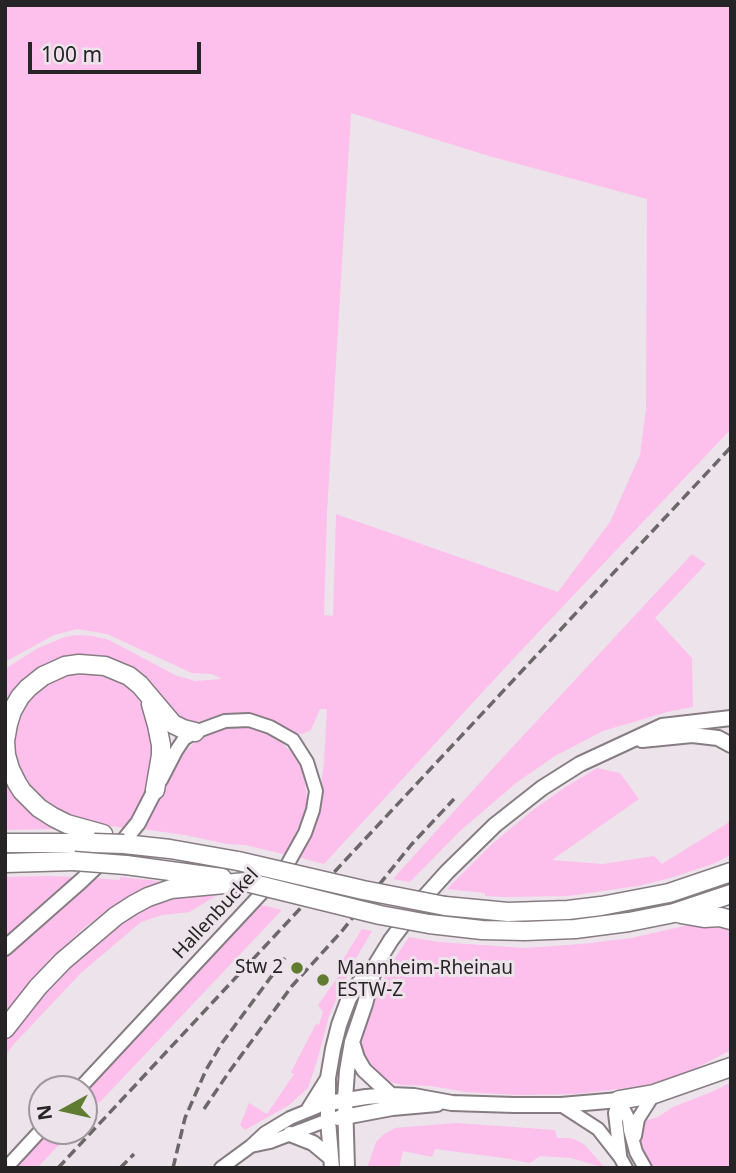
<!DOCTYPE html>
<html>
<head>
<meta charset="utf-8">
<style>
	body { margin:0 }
	#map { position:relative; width:736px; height:1173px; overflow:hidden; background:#ede3ea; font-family:"Noto Sans",sans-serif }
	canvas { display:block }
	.frame { position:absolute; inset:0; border:7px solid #272426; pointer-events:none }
	.north { position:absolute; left:28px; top:1075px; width:70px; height:70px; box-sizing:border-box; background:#ede3ea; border:2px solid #9e979c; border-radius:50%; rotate:262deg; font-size:19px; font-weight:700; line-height:28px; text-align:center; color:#272426 }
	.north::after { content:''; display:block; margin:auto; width:24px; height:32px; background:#607c30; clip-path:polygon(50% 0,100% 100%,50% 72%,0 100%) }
	.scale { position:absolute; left:28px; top:42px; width:173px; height:32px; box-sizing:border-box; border:4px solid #272426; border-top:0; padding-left:9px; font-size:21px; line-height:24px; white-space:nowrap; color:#272426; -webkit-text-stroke:5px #ede3ea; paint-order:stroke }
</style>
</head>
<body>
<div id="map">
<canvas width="736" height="1173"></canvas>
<div class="frame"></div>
<div class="north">N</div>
<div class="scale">100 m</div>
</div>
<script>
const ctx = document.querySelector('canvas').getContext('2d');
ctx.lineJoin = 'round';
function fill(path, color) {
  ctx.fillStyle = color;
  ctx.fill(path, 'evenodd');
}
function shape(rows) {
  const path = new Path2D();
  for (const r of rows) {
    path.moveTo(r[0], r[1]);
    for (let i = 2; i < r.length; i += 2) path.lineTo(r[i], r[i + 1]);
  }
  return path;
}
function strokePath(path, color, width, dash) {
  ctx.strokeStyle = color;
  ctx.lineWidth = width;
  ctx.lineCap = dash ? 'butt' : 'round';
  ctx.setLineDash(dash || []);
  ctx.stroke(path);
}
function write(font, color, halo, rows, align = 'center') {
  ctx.font = font + ' "Noto Sans",sans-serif';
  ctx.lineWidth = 6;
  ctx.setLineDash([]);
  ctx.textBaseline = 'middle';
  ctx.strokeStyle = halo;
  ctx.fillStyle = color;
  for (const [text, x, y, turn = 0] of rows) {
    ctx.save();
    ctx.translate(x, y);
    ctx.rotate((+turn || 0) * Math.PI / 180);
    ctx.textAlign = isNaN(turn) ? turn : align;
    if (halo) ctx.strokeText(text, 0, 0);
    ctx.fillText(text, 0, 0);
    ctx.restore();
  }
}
fill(shape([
	[12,5,731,5,731,429,515,657,324,864,298,857,318,809,324,762,327,709,320,709,311,730,302,734,292,733,273,721,243,713,224,714,193,723,182,722,114,661,95,656,63,658,45,665,30,674,13,691,5,706,5,669,38,648,65,637,76,635,92,636,109,640,177,676,185,678,195,681,222,679,212,674,192,673,107,634,77,629,54,635,5,662,5,9],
	[351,113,489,156,647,199,646,409,640,455,610,522,558,592,336,514,333,616,324,615,327,512],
	[692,554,706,564,655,618,692,658,693,707,667,712,603,731,555,756,516,783,460,831,410,882,393,879,494,767],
	[80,673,98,674,115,679,127,687,137,697,148,712,155,739,149,787,134,816,125,828,103,825,61,813,43,801,27,784,18,770,14,752,14,732,20,713,33,695,48,682,64,675],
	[242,727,254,728,270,734,280,741,292,753,301,767,305,783,307,799,304,821,287,855,245,845,227,844,185,835,142,829,159,800,176,766,185,752,197,740,211,733,225,728],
	[597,768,620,773,639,799,552,860,603,864,654,856,662,864,731,821,731,855,713,864,670,878,638,886,568,896,504,897,485,896,485,893,447,889,492,844,533,810,567,786],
	[5,778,54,827,53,829,5,830],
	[47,876,75,877,5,938,5,877],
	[120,877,159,881,159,883,143,889,121,901,85,927,46,964,5,1013,5,957,94,878,120,880],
	[731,881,731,885,668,907,598,920,502,924,435,917,439,914,482,918,568,918,600,915,669,902],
	[177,893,217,895,190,912,162,915,141,922,81,973,14,1044,5,1056,5,1040,77,955,120,920,148,903],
	[258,904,282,910,99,1103,94,1105,84,1117,84,1092],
	[714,923,731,925,731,1050,687,1073,644,1086,575,1094,518,1095,466,1092,431,1086,402,1085,381,1080,372,1073,361,1050,362,1034,372,1005,388,969,409,937,438,942,525,948,582,944,631,938,689,925],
	[362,929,372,931,352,965,329,1016,317,1061,308,1088,289,1105,245,1130,240,1125,249,1103,267,1114,294,1074,291,1072,316,1024,319,1025,323,1012,318,1005,343,970,339,966],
	[731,1082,731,1168,654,1168,647,1159,640,1142,641,1122,658,1117,673,1107,714,1091],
	[456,1123,555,1130,557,1138,569,1138,576,1140,585,1145,605,1168,571,1158,540,1156,530,1163,504,1158,435,1149,432,1157,403,1151,399,1168,367,1168,376,1142,384,1134,395,1128],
	[47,1131,72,1131,37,1168,12,1168]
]), '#fdbfec');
const minor = shape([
	[79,1089,286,867,305,833,313,810,316,791,307,762,293,740,270,727,249,720,225,721,195,732,184,739,176,751,161,780],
	[619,1100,629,1120,630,1130,636,1152,645,1168],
	[619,1100,615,1113,620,1155],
	[561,1105,598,1129,620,1157,626,1168],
	[635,1136,638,1119,654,1094],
	[251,1146,270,1142,328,1120],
	[6,1168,42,1129],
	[221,1168,251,1146,265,1133,290,1118,317,1107]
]);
const major = shape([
	[642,740,692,735,718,738,731,745],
	[5,948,81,881,125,839,138,823,155,790],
	[353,1045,357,1058,364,1070,391,1095],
	[328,1103,366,1097,391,1095,414,1096,452,1103,514,1105,561,1105,619,1100],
	[309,1109,327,1080],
	[339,1118,392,1108,437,1104],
	[290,1134,313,1143,331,1158],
	[332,1168,328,1120,328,1078,333,1049,339,1025,349,998,359,983,375,966,391,940,420,902,447,872,495,825,542,788,580,764,662,726,731,718],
	[347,1168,345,1099,347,1071,352,1042,365,1004,375,967]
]);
const highway = shape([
	[151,704,157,725,161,745,161,755,155,790],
	[103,834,67,824,53,817,39,808,22,791,17,783,10,769,6,755,5,741,8,724,12,711,20,697,28,688,43,676,65,666,79,664,105,666,129,676,140,685,173,724,183,729,195,732],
	[5,843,94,843],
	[124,844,170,849,238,861],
	[5,863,74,861],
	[126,865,222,878],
	[445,906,508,912,568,910,601,906,669,893,731,872],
	[681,914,704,918,720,917,731,920],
	[429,924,482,930,525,931,575,929,629,922,674,913,731,894],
	[5,1029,38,987,63,961,116,916,133,905,148,897,171,889,246,882],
	[619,1100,654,1094,731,1067]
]);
strokePath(minor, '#867d83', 16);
strokePath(major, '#867d83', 18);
strokePath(highway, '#867d83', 21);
strokePath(minor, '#fff', 12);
strokePath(major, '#fff', 14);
strokePath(highway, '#fff', 18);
strokePath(shape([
	[204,1109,229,1072,292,986,342,931,411,845,454,799],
	[58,1168,731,447],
	[120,1168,134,1154],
	[173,1168,185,1118,206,1070,222,1043,285,958]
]), '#6c676a', 3.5, [10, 5]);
const highwayBridge = shape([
	[94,843,124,844],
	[74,861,126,865],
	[238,861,363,890,445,906],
	[246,882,380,915,429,924]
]);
strokePath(highwayBridge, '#867d83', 21, []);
strokePath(highwayBridge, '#fff', 18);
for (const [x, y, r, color] of [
	[297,968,7,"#607c30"],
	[323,980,7,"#607c30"]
]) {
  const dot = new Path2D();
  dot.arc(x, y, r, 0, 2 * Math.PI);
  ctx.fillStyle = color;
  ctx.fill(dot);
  strokePath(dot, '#ede3ea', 2.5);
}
write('19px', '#272426', '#ede3ea', [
	["Hallenbuckel",216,914,-47]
]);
write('19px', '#272426', '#ede3ea', [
	["Stw 2",283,968],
	["Mannheim-Rheinau",337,969,"left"],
	["ESTW-Z",337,991,"left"]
], 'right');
</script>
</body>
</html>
